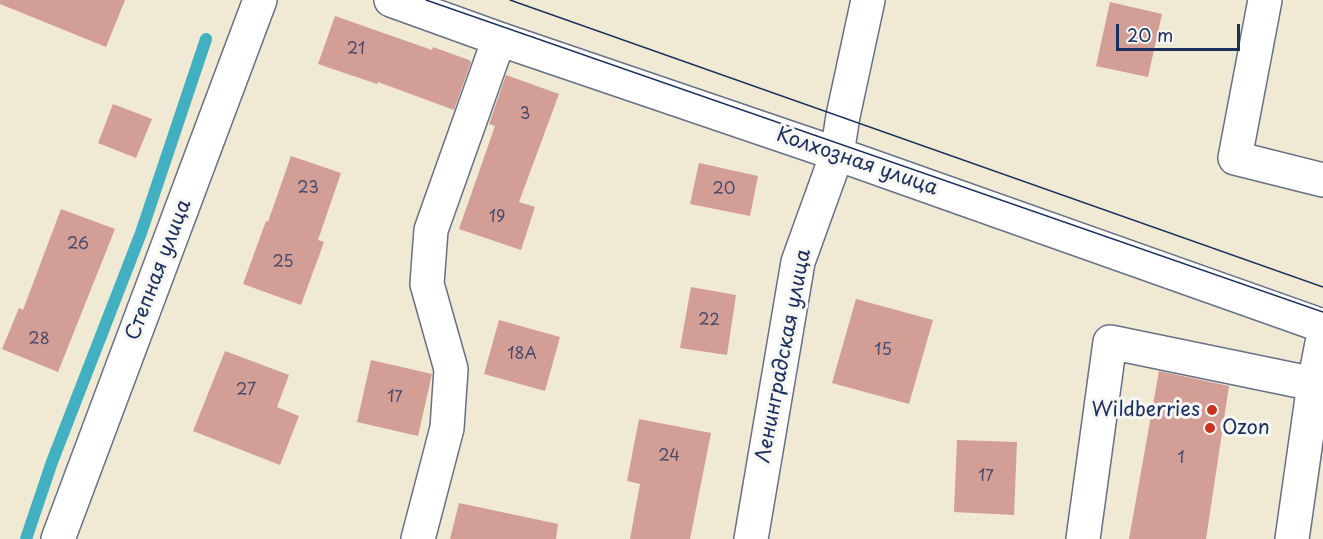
<!DOCTYPE html>
<html>
<head>
<meta charset="utf-8">
<style>
	body { margin:0 }
	#map { position:relative; width:1323px; height:539px; overflow:hidden; background:#f0e9d4; font-family:"Playpen Sans",sans-serif }
	canvas { display:block }
	.scale { position:absolute; left:1116px; top:24px; width:124px; height:27px; box-sizing:border-box; border:3px solid #1b2f5e; border-top:0; padding-left:8px; font-size:18px; line-height:21px; white-space:nowrap; color:#1b2f5e; -webkit-text-stroke:4px #f6f6f2; paint-order:stroke }
</style>
</head>
<body>
<div id="map">
<canvas width="1323" height="539"></canvas>
<div class="scale">20 m</div>
</div>
<script>
const ctx = document.querySelector('canvas').getContext('2d');
ctx.lineJoin = 'round';
function shape(rows) {
  const path = new Path2D();
  for (const r of rows) {
    path.moveTo(r[0], r[1]);
    for (let i = 2; i < r.length; i += 2) path.lineTo(r[i], r[i + 1]);
  }
  return path;
}
function strokePath(path, color, width, dash) {
  ctx.strokeStyle = color;
  ctx.lineWidth = width;
  ctx.lineCap = dash ? 'butt' : 'round';
  ctx.setLineDash(dash || []);
  ctx.stroke(path);
}
function fill(path, color) {
  ctx.fillStyle = color;
  ctx.fill(path, 'evenodd');
}
function write(font, color, halo, rows, align = 'center') {
  ctx.font = font + ' "Playpen Sans",sans-serif';
  ctx.lineWidth = 6;
  ctx.setLineDash([]);
  ctx.textBaseline = 'middle';
  ctx.strokeStyle = halo;
  ctx.fillStyle = color;
  for (const [text, x, y, turn = 0] of rows) {
    ctx.save();
    ctx.translate(x, y);
    ctx.rotate((+turn || 0) * Math.PI / 180);
    ctx.textAlign = isNaN(turn) ? turn : align;
    if (halo) ctx.strokeText(text, 0, 0);
    ctx.fillText(text, 0, 0);
    ctx.restore();
  }
}
strokePath(shape([
	[26,539,52,462,141,233,206,39]
]), '#43b0c1', 12);
fill(shape([
	[0,0,125,0,106,47,0,4],
	[1110,2,1162,14,1148,77,1096,66],
	[335,16,432,50,433,47,469,60,471,62,454,110,378,82,377,84,318,64],
	[506,75,559,94,519,202,535,207,521,250,459,229,495,126,489,124],
	[113,104,152,119,136,158,98,143],
	[291,156,341,173,318,240,324,242,301,305,243,284,266,221,268,222],
	[699,163,758,176,750,216,690,204],
	[61,209,115,229,58,372,2,349,19,308,23,310],
	[691,287,736,295,727,355,680,348],
	[856,299,933,320,909,404,832,383],
	[499,320,560,337,545,391,484,374],
	[225,351,289,375,277,407,299,416,280,465,193,431],
	[371,360,432,374,418,436,357,422],
	[1159,371,1229,386,1206,539,1129,539],
	[639,419,711,433,690,539,630,539,640,484,627,481],
	[957,440,1017,442,1014,515,954,512],
	[459,503,558,524,556,539,450,539]
]), '#d39e95');
const minor = shape([
	[391,0,499,39,837,154,1323,326],
	[1265,0,1235,158,1323,180],
	[1314,384,1323,338],
	[58,539,260,0],
	[418,539,447,428,451,369,427,284,431,230,499,39],
	[751,539,798,262,837,154,843,116,868,0],
	[1083,539,1110,342,1314,384,1292,539]
]);
strokePath(minor, '#667087', 36);
strokePath(minor, '#fff', 33);
strokePath(shape([
	[426,0,1323,312],
	[510,0,1323,287]
]), '#1b2f5e', 1.5);
for (const [x, y, r, color] of [
	[1212,410,6,"#c8321e"],
	[1210,428,6,"#c8321e"]
]) {
  const dot = new Path2D();
  dot.arc(x, y, r, 0, 2 * Math.PI);
  ctx.fillStyle = color;
  ctx.fill(dot);
  strokePath(dot, '#f6f6f2', 2);
}
write('16px', '#494b6c', null, [
	["21",356,50],
	["3",525,115],
	["23",308,189],
	["20",724,190],
	["19",497,218],
	["26",78,245],
	["25",283,263],
	["22",709,321],
	["28",39,340],
	["15",883,351],
	["18А",522,355],
	["27",246,391],
	["17",395,398],
	["24",669,457],
	["1",1181,459],
	["17",986,477]
]);
write('20px', '#1b2f5e', '#f6f6f2', [
	["Колхозная улица",857,162,19],
	["Степная улица",159,270,-69],
	["Ленинградская улица",784,356,-79]
]);
write('20px', '#1b2f5e', '#f6f6f2', [
	["Wildberries",1200,410],
	["Ozon",1222,428,"left"]
], 'right');
</script>
</body>
</html>
